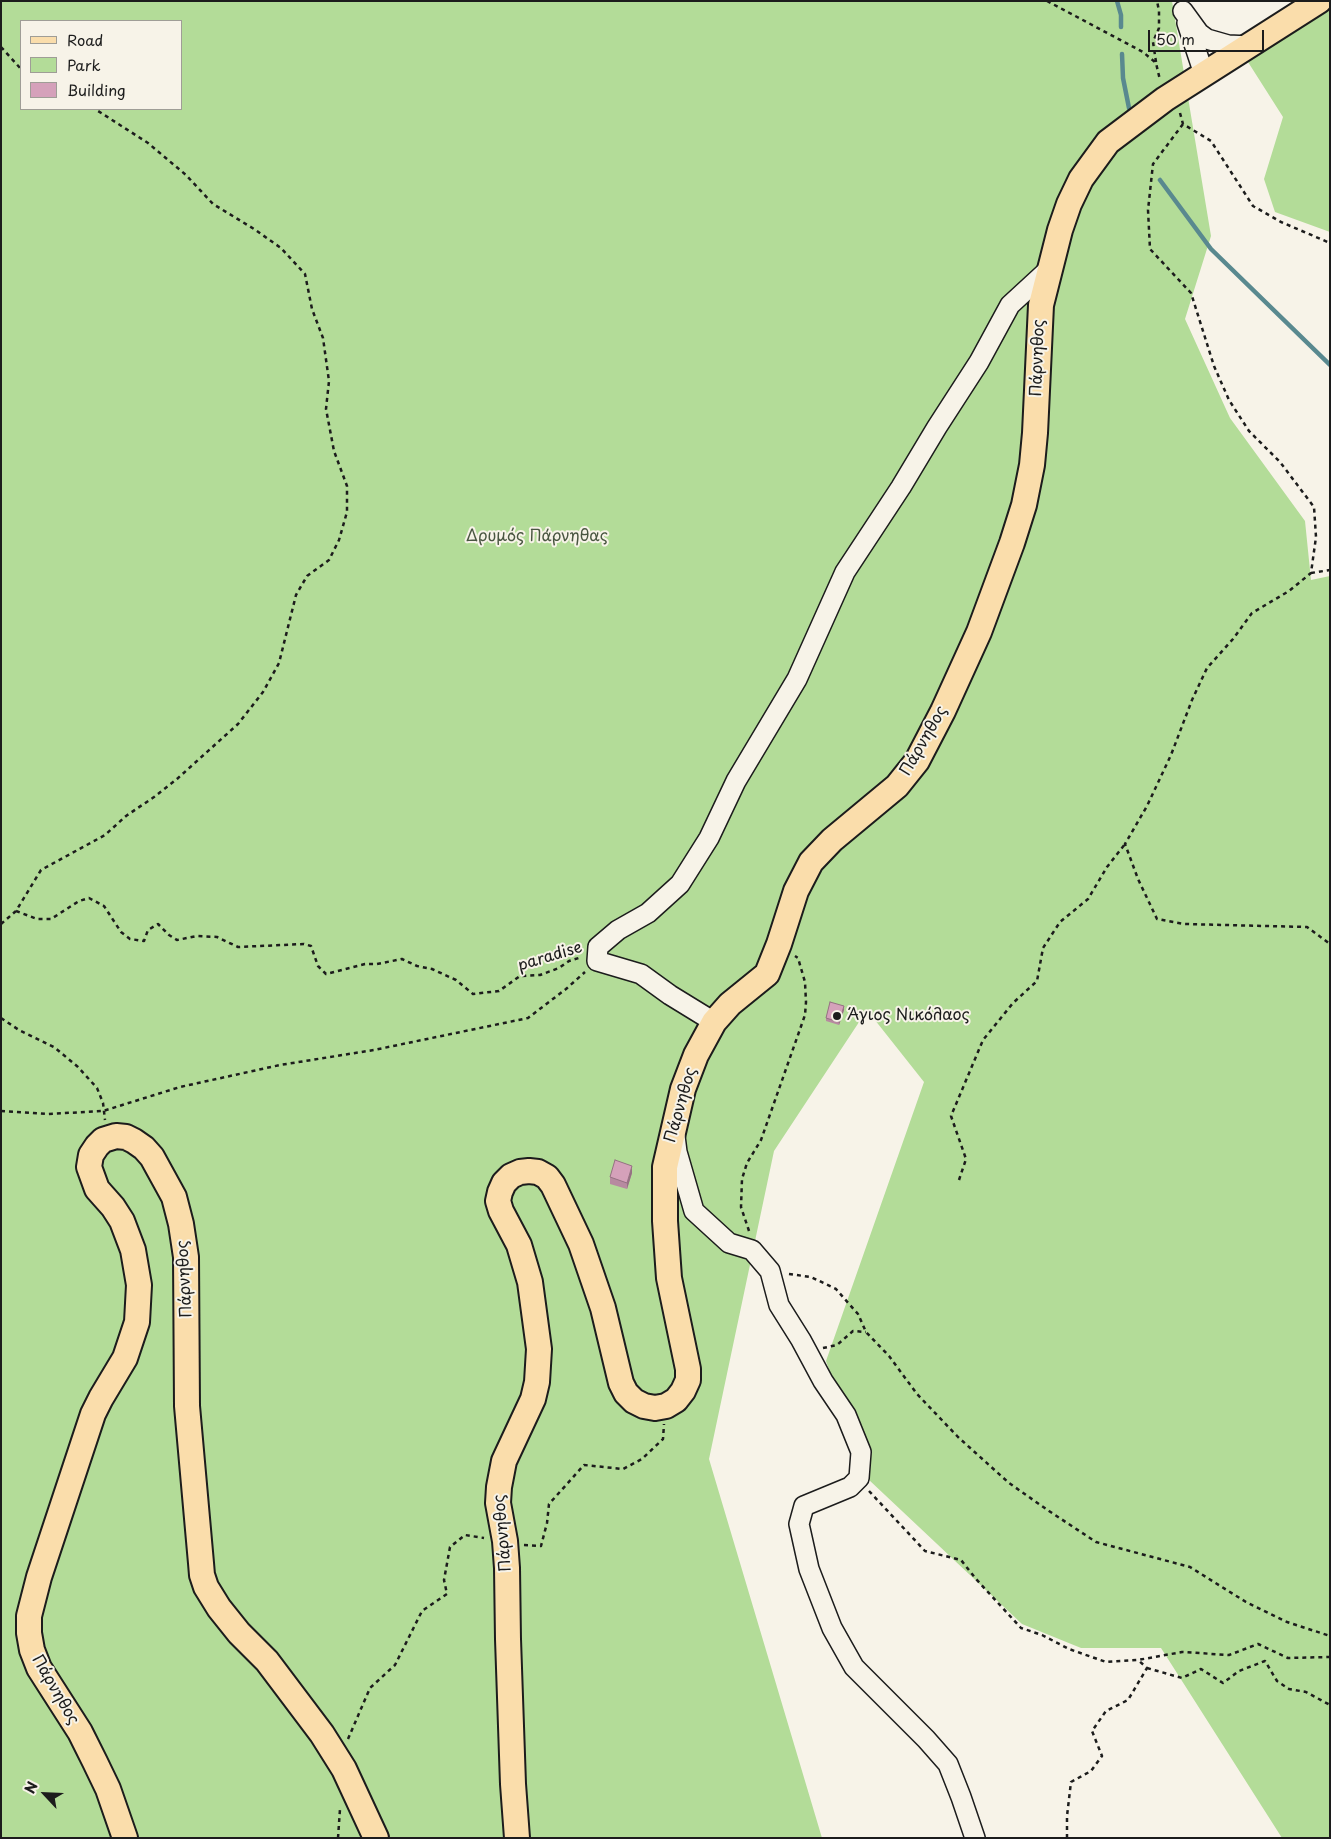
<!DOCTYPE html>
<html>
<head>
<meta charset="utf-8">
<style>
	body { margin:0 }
	#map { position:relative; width:1331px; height:1839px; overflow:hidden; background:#f7f3e8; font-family:"Playpen Sans",sans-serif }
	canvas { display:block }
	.frame { position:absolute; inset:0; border:2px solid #1c1c1c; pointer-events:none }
	.legend { position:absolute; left:20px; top:20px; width:162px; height:90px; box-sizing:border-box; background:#f7f3e8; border:1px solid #9f9d96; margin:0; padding:6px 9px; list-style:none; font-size:15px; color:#1c1c1c }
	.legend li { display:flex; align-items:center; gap:10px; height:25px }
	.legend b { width:25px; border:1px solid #9f9d96 }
	.north { position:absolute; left:20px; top:1769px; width:50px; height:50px; -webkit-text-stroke:4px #f7f3e8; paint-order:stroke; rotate:295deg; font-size:14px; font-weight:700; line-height:20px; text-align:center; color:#1c1c1c }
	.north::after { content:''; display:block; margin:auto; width:18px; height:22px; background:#1c1c1c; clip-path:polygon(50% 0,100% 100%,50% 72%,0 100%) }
	.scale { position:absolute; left:1148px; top:30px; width:116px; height:22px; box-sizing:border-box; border:2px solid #1c1c1c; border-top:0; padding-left:6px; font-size:15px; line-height:18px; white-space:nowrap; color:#1c1c1c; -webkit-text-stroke:4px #f7f3e8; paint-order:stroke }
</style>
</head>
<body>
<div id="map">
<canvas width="1331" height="1839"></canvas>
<div class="frame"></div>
<ul class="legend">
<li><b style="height:6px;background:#faddab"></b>Road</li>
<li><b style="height:14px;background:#b3dc98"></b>Park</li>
<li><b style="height:14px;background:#d5a1ba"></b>Building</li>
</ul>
<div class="north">N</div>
<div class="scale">50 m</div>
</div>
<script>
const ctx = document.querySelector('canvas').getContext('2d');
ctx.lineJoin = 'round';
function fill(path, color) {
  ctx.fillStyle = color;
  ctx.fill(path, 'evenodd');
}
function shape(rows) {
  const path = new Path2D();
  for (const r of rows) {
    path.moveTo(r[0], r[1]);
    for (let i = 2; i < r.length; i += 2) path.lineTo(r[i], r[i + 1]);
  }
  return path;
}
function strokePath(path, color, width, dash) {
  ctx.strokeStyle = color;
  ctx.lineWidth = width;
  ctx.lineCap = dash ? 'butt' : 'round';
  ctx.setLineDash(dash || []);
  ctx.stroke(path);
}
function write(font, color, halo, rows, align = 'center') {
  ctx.font = font + ' "Playpen Sans",sans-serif';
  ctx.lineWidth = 4;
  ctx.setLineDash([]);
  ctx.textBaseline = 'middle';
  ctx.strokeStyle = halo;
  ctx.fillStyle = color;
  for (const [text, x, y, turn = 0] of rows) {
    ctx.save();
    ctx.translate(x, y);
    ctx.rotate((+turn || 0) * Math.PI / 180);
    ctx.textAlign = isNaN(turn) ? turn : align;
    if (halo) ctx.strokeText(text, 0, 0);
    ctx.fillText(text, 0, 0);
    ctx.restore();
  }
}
fill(shape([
	[1,1,1172,1,1211,236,1185,319,1230,418,1305,521,1311,580,1330,576,1330,1838,1282,1838,1161,1648,1081,1648,1022,1624,868,1479,826,1361,924,1082,867,1010,774,1151,709,1459,822,1838,1,1838],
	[21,21,181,21,181,109,21,109],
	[1330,8,1330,232,1275,212,1264,179,1283,117,1248,62]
]), '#b3dc98');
strokePath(shape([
	[1117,1,1121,15,1121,27],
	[1122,54,1123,78,1129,108],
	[1160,180,1211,249,1330,365]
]), '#59898f', 4.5);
const minor = shape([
	[1183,11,1199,33,1207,39,1228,45,1250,46],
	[1187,23,1204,74],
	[714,1022,670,995,641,974,597,961,598,947,618,930,648,913,680,884,709,838,736,781,797,679,845,572,901,487,937,427,979,362,1010,305,1048,270],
	[675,1136,677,1152,694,1211,729,1243,752,1250,770,1271,779,1305,801,1340,823,1381,846,1415,861,1452,859,1478,850,1487,804,1506,799,1524,809,1569,832,1628,854,1667,926,1739,948,1764,961,1797,975,1838]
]);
const major = shape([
	[125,1838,108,1789,95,1762,80,1732,39,1668,32,1650,29,1633,29,1616,39,1577,93,1414,101,1398,125,1358,137,1322,139,1285,133,1250,122,1221,113,1207,97,1189,89,1167,91,1155,97,1146,103,1140,116,1136,126,1137,134,1141,144,1148,152,1157,174,1197,181,1224,186,1257,187,1406,201,1563,202,1575,206,1587,219,1608,239,1633,267,1661,322,1734,344,1769,376,1838],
	[517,1838,513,1784,508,1639,507,1568,505,1541,498,1503,499,1487,504,1461,533,1399,537,1382,539,1349,530,1282,519,1245,501,1211,498,1201,500,1192,504,1183,511,1176,520,1172,529,1171,538,1172,547,1177,553,1185,581,1244,603,1308,621,1383,626,1393,634,1401,644,1406,655,1408,666,1406,676,1400,683,1391,688,1380,688,1369,669,1278,665,1221,665,1167,683,1089,696,1055,714,1022,730,1004,767,974,779,944,796,891,811,862,832,840,897,786,917,761,943,711,979,632,1012,543,1024,505,1032,465,1035,433,1041,305,1060,230,1069,204,1081,179,1108,142,1165,99,1319,1]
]);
strokePath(minor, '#1c1c1c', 22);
strokePath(major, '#1c1c1c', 28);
strokePath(shape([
	[1047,1,1143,52,1156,63,1160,80],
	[1,47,21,69],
	[1156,62,1153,42,1159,28,1159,11,1157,1],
	[1180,113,1183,124,1211,141,1253,206,1281,222,1330,243],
	[1183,124,1153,164,1148,210,1150,249,1191,293,1214,366,1229,400,1249,431,1280,462,1314,507,1316,537,1311,573,1289,591,1252,613,1233,639,1207,668,1192,700,1171,755,1147,806,1125,844,1138,879,1157,919,1184,924,1307,927,1330,944],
	[1311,573,1330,570],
	[16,911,37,919,51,919,79,901,89,898,104,906,121,932,130,939,144,941,148,930,158,924,169,935,177,940,197,936,217,937,238,947,304,944,311,946,318,966,326,974,365,964,377,964,402,959,417,966,432,969,456,980,473,994,499,991,520,976,540,975,559,968,569,961,582,957],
	[1,924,16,911,41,870,105,835,126,816,154,797,177,779,238,724,263,692,279,663,296,595,307,576,329,560,339,540,347,512,347,486,334,451,326,409,329,381,323,338,312,309,305,274,281,248,254,229,213,204,186,175,148,143,95,109],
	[1,1018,19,1030,54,1047,78,1067,97,1088,103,1103,105,1120],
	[1,1111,48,1114,103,1111,180,1087,280,1065,374,1050,528,1018,566,989,585,972],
	[959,1180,966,1159,951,1116,983,1040,1013,1003,1037,981,1043,948,1060,922,1088,899,1107,867,1125,844],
	[749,1231,741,1207,742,1179,747,1163,761,1140,805,1015,806,1002,805,982,798,958,795,956],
	[789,1274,811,1277,836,1289,858,1314,866,1332,889,1356,917,1394,958,1437,1009,1483,1049,1511,1096,1542,1190,1567,1246,1602,1287,1622,1330,1636],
	[823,1348,837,1345,853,1331,866,1332],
	[869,1491,925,1551,961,1560,976,1579,1021,1628,1042,1635,1069,1649,1106,1662,1138,1660,1182,1652,1229,1655,1258,1644,1288,1658,1330,1657],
	[524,1545,541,1546,547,1523,549,1504,584,1465,623,1469,642,1459,663,1439,664,1424],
	[1147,1668,1182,1678,1201,1669,1223,1683,1239,1671,1265,1661,1277,1681,1289,1689,1306,1692,1330,1705],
	[348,1739,370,1688,395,1665,422,1611,447,1594,444,1580,450,1547,465,1535,484,1538],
	[338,1838,340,1809],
	[1067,1838,1067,1816,1071,1782,1091,1771,1102,1756,1092,1731,1106,1711,1128,1700,1147,1668,1138,1660]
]), '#1c1c1c', 2.5, [4, 4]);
strokePath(minor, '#f7f3e8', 19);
strokePath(major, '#faddab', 24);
fill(shape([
	[844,1010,839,1025,826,1021,826,1018],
	[632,1173,627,1189,610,1184,610,1177]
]), '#b78aa0');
fill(shape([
	[844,1006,844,1010,839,1025,839,1022],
	[632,1166,632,1173,627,1189,627,1183]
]), '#957182');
const building = shape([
	[830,1002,844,1006,839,1022,826,1018,830,1002],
	[615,1160,632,1166,627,1183,610,1177,615,1160]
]);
fill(building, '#d5a1ba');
strokePath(building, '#957182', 1);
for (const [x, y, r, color] of [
	[837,1016,5,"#1c1c1c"]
]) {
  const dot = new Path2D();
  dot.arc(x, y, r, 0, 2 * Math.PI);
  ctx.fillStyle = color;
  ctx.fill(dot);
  strokePath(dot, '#f7f3e8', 2);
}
write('16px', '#1c1c1c', '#f7f3e8', [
	["Πάρνηθος",1038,358,-88],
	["Πάρνηθος",924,741,-60],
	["paradise",550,957,-17],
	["Πάρνηθος",681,1105,-74],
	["Πάρνηθος",185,1279,-93],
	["Πάρνηθος",503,1533,-95],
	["Πάρνηθος",55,1690,60]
]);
write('16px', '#495641', '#f7f3e8', [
	["Δρυμός Πάρνηθας",537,537]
]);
write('16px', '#1c1c1c', '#f7f3e8', [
	["Άγιος Νικόλαος",847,1016]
], 'left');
</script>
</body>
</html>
